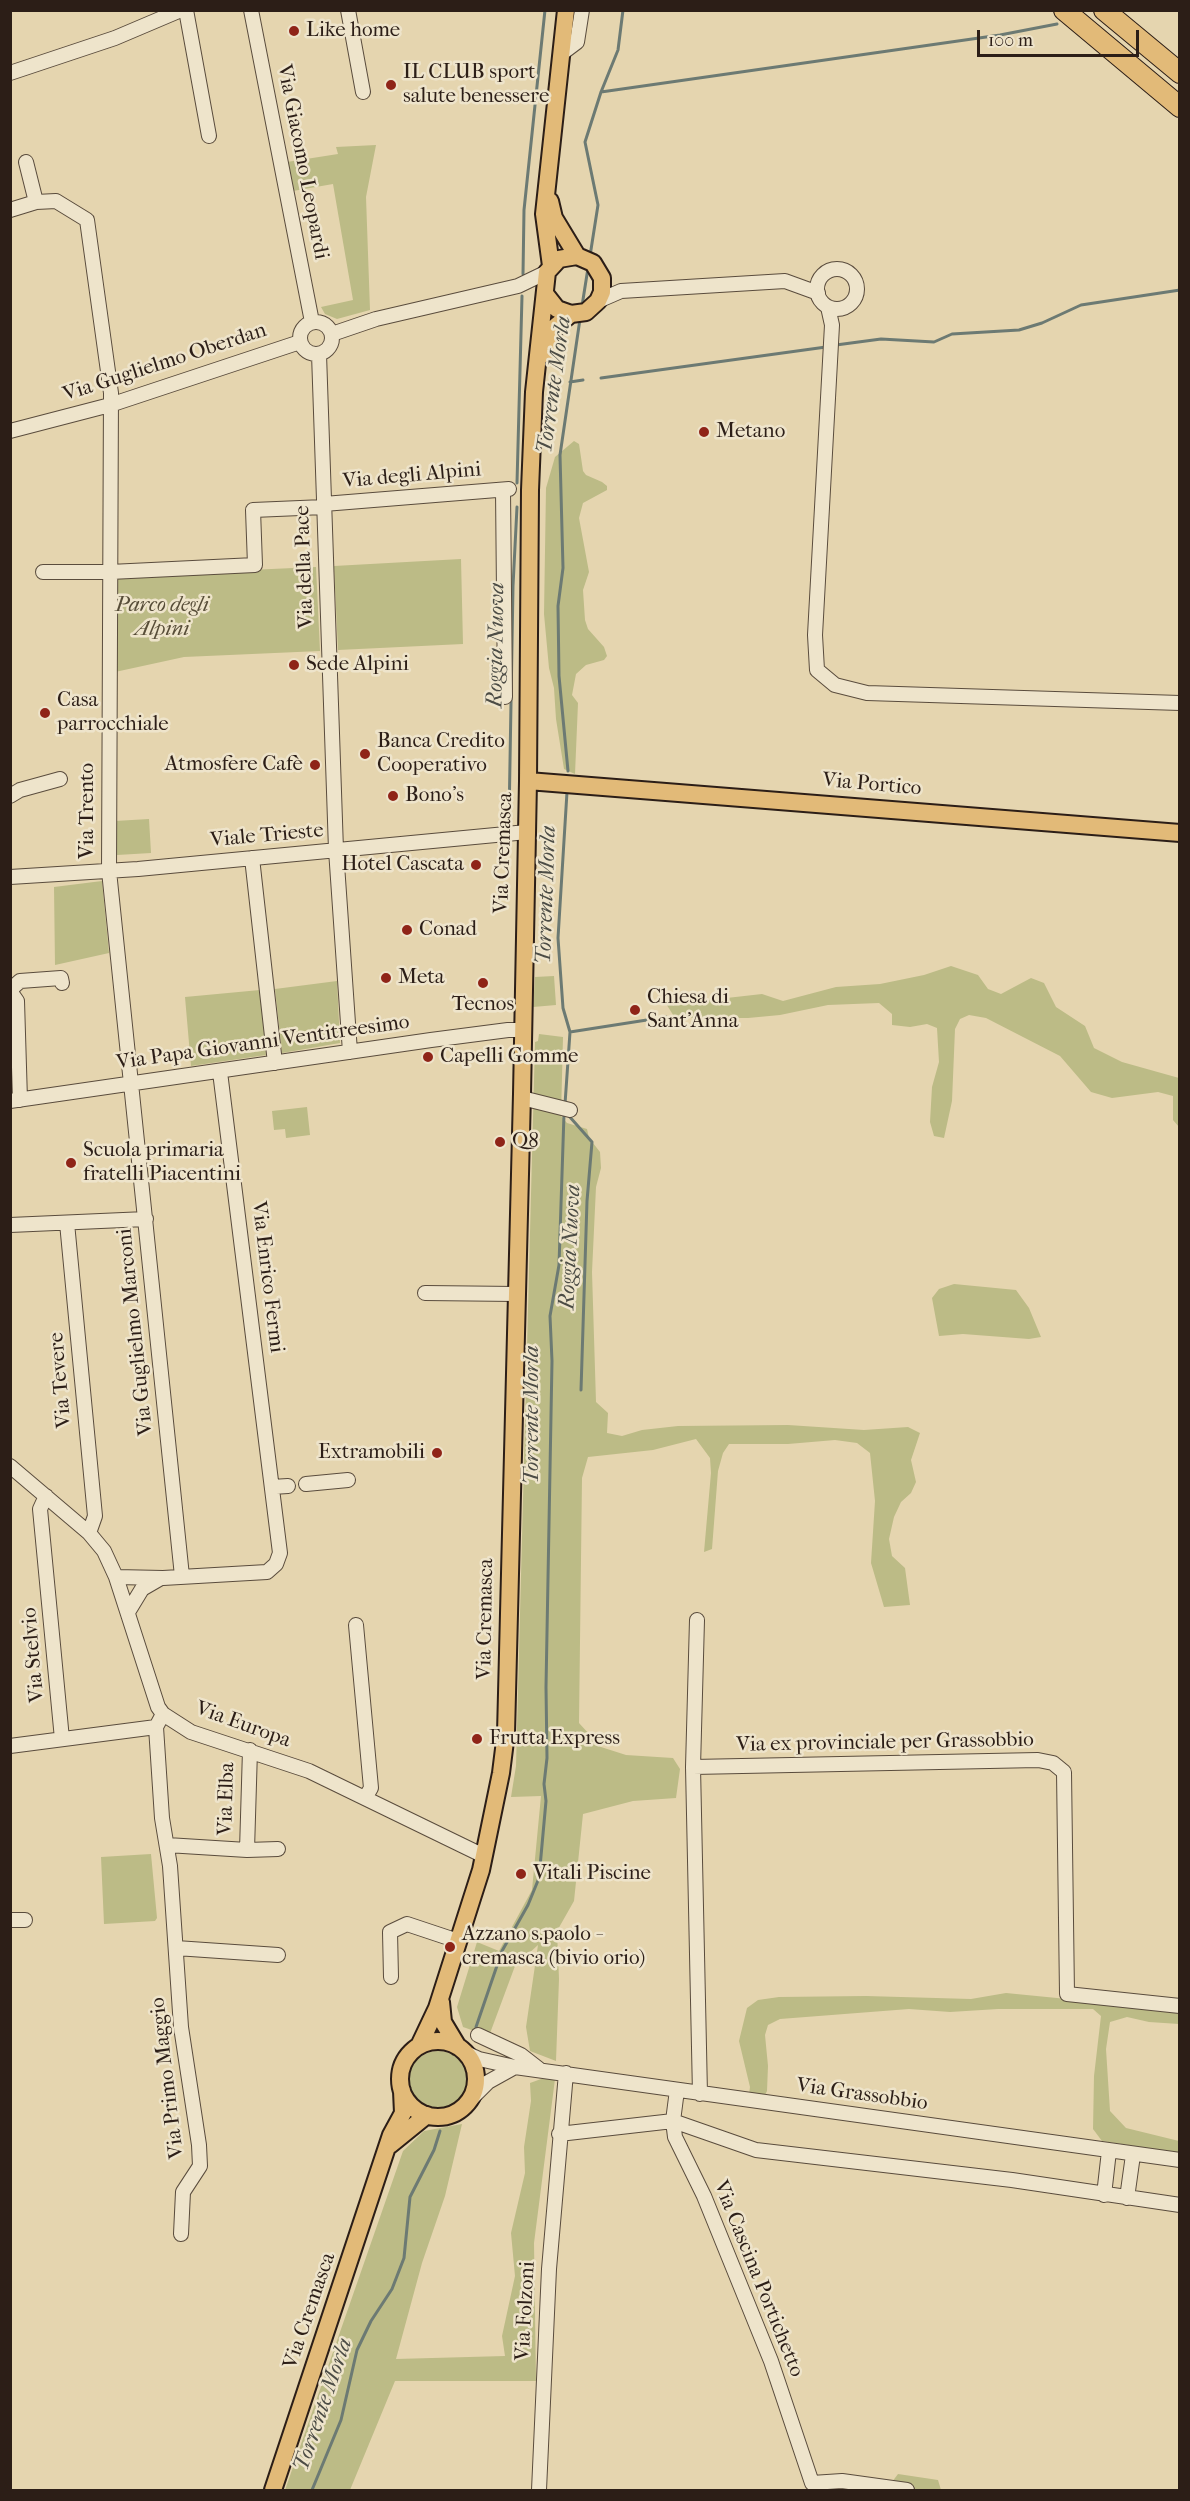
<!DOCTYPE html>
<html>
<head>
<meta charset="utf-8">
<style>
	body { margin:0 }
	#map { position:relative; width:1190px; height:2501px; overflow:hidden; background:#e5d5af; font-family:"IM FELL French Canon",serif }
	canvas { display:block }
	.frame { position:absolute; inset:0; border:12px solid #2c1e17; pointer-events:none }
	.scale { position:absolute; left:977px; top:30px; width:162px; height:27px; box-sizing:border-box; border:3px solid #2c1e17; border-top:0; padding-left:8px; font-size:18px; line-height:21px; white-space:nowrap; color:#2c1e17; -webkit-text-stroke:4px #eee4cb; paint-order:stroke }
</style>
</head>
<body>
<div id="map">
<canvas width="1190" height="2501"></canvas>
<div class="frame"></div>
<div class="scale">100 m</div>
</div>
<script>
const ctx = document.querySelector('canvas').getContext('2d');
ctx.lineJoin = 'round';
function fill(path, color) {
  ctx.fillStyle = color;
  ctx.fill(path, 'evenodd');
}
function shape(rows) {
  const path = new Path2D();
  for (const r of rows) {
    if (r.length === 3) {
      path.moveTo(r[0] + r[2], r[1]);
      path.arc(r[0], r[1], r[2], 0, 2 * Math.PI);
      continue;
    }
    path.moveTo(r[0], r[1]);
    for (let i = 2; i < r.length; i += 2) path.lineTo(r[i], r[i + 1]);
  }
  return path;
}
function strokePath(path, color, width, dash) {
  ctx.strokeStyle = color;
  ctx.lineWidth = width;
  ctx.lineCap = dash ? 'butt' : 'round';
  ctx.setLineDash(dash || []);
  ctx.stroke(path);
}
function write(font, color, halo, rows, align = 'center') {
  ctx.font = font + ' "IM FELL French Canon",serif';
  ctx.lineWidth = 5;
  ctx.setLineDash([]);
  ctx.textBaseline = 'middle';
  ctx.strokeStyle = halo;
  ctx.fillStyle = color;
  for (const [text, x, y, turn = 0] of rows) {
    ctx.save();
    ctx.translate(x, y);
    ctx.rotate((+turn || 0) * Math.PI / 180);
    ctx.textAlign = isNaN(turn) ? turn : align;
    if (halo) ctx.strokeText(text, 0, 0);
    ctx.fillText(text, 0, 0);
    ctx.restore();
  }
}
fill(shape([
	[376,145,366,197,370,310,337,319,325,314,321,307,353,300,333,184,293,191,287,162,338,154,336,147],
	[574,441,579,444,583,471,586,475,602,482,607,486,607,490,583,503,579,518,589,572,583,590,585,620,588,629,604,647,607,656,604,660,586,665,576,674,572,695,578,703,575,774,564,769,556,719,554,688,549,668,544,614,546,488,555,457],
	[461,559,463,644,338,650,334,566],
	[316,567,320,651,184,657,115,672,115,576],
	[149,819,151,853,117,855,115,821],
	[102,881,109,953,55,965,54,887],
	[951,966,978,975,988,989,1001,994,1031,978,1044,983,1056,1007,1085,1026,1094,1048,1122,1062,1179,1078,1179,1127,1173,1120,1173,1096,1158,1092,1112,1098,1091,1092,1060,1056,986,1018,969,1015,960,1019,955,1029,952,1101,944,1138,934,1136,930,1122,932,1087,939,1062,937,1028,927,1024,910,1027,892,1025,892,1014,879,1003,828,1005,780,1015,748,1018,675,1018,665,1002,709,1000,762,994,783,1001,836,987,880,984,924,975],
	[554,976,556,1005,533,1007,535,977],
	[337,981,340,1043,282,1053,275,989],
	[260,990,266,1055,191,1066,185,997],
	[539,1034,563,1037,561,1116,567,1123,587,1129,589,1138,600,1152,601,1168,596,1187,592,1272,596,1402,608,1413,607,1433,622,1436,642,1430,678,1426,788,1425,864,1430,908,1427,920,1433,911,1460,916,1482,911,1493,901,1502,894,1517,889,1539,892,1556,905,1568,910,1605,884,1607,871,1563,875,1501,870,1453,857,1443,835,1440,788,1444,729,1444,723,1453,718,1471,712,1549,704,1552,711,1473,710,1458,696,1439,653,1450,588,1457,582,1478,579,1723,601,1747,626,1755,673,1758,680,1769,676,1798,633,1801,583,1814,574,1901,557,1931,559,1979,556,2061,530,2051,526,2027,538,1945,515,1966,489,2036,463,2027,457,2007,477,1942,499,1951,532,1890,541,1796,511,1797,516,1766,535,1042,538,1041],
	[307,1107,310,1135,286,1138,285,1129,274,1130,272,1111],
	[954,1284,1016,1290,1029,1308,1041,1337,1029,1339,963,1334,939,1336,932,1298,939,1289],
	[151,1854,157,1918,155,1921,104,1924,101,1857],
	[1006,1993,1179,2010,1179,2024,1149,2022,1127,2017,1110,2022,1106,2049,1110,2111,1126,2128,1179,2141,1179,2153,1102,2141,1093,2129,1094,2076,1101,2016,1093,2009,998,2009,950,2012,909,2009,780,2019,768,2025,765,2035,768,2066,767,2091,765,2095,749,2094,750,2087,739,2041,747,2008,758,2000,779,1997,866,1996,971,1999],
	[438,2080,29],
	[541,2079,555,2079,534,2243,536,2381,395,2381,350,2490,285,2490,403,2151,424,2131,462,2124,445,2196,422,2263,396,2359,505,2356,502,2336,515,2276,511,2233,525,2173,524,2147,531,2101,530,2083],
	[898,2474,938,2480,941,2490,912,2490,892,2482]
]), '#bcbb86');
strokePath(shape([
	[601,92,1000,35,1057,24],
	[590,256,598,205,585,142,601,92,618,50,623,10],
	[523,274,524,210,545,10],
	[582,306,588,268],
	[836,345,881,339,934,342,952,334,1019,330,1042,323,1081,305,1180,290],
	[601,378,826,347],
	[570,382,583,380],
	[517,483,522,296],
	[568,771,559,676,558,606,563,568,560,455,580,319],
	[509,820,513,586,517,507],
	[570,1032,666,1017],
	[565,1104,570,1032,563,1008,558,938,567,792],
	[569,1116,592,1142,587,1201,581,1390],
	[476,2027,502,1951,528,1905,539,1878,546,1801,544,1784,547,1758,546,1687,552,1361,550,1316,559,1265,564,1114],
	[312,2490,341,2420,357,2350,371,2321,392,2289,404,2258,410,2197,434,2150,440,2131]
]), '#6c7a73', 3);
const minor = shape([
	[186,10,209,136],
	[251,10,312,322],
	[348,10,363,92],
	[561,54,577,42,582,10],
	[10,73,115,38,181,10],
	[26,162,36,202],
	[10,210,36,202,56,201,87,220,111,393,109,871,182,1576],
	[837,289,20],
	[598,301,621,291,785,281,818,293],
	[828,307,832,325,815,635,817,670,835,685,867,693,1180,703],
	[316,338,16],
	[332,334,376,319,518,286,547,272],
	[319,354,336,850,350,1052],
	[10,431,110,405,300,342],
	[503,490,505,697],
	[324,504,509,489],
	[43,572,110,572,255,565,253,510,324,507],
	[10,796,20,790,60,779],
	[252,858,275,1063],
	[10,877,138,869,527,832],
	[10,990,20,981,61,978,62,983],
	[10,991,17,1001,20,1100],
	[522,1098,570,1110],
	[10,1101,431,1040,508,1030,522,1030],
	[67,1223,95,1516,89,1533],
	[10,1225,146,1219],
	[425,1293,516,1294],
	[10,1466,89,1533,104,1551,116,1577,158,1707,163,1714,191,1732,309,1771,484,1856],
	[306,1484,348,1480],
	[272,1487,288,1486],
	[46,1496,40,1509,62,1739],
	[116,1577,163,1578,267,1572,276,1564,280,1553,220,1072],
	[128,1612,142,1589,161,1578],
	[697,1620,693,1767,700,2094],
	[356,1625,371,1788,365,1798],
	[163,1714,156,1727,162,1818,170,1866,181,2027,199,2145,200,2166,183,2192,181,2234],
	[10,1746,156,1727],
	[693,1767,1038,1760,1053,1763,1064,1772,1067,1994,1180,2006],
	[167,1845,247,1850,250,1750],
	[247,1850,278,1849],
	[10,1920,25,1920],
	[176,1948,278,1955],
	[391,1977,390,1932,407,1924,458,1941],
	[478,2035,521,2055,539,2069],
	[466,2053,479,2059,515,2067,1180,2160],
	[677,2090,673,2121,675,2137,704,2196,771,2361,812,2483,842,2481,907,2490],
	[471,2099,488,2082,515,2067],
	[559,2134,673,2121,756,2150,1012,2180,1180,2205],
	[1104,2195,1109,2151],
	[1127,2198,1133,2155],
	[539,2490,549,2269,566,2073]
]);
const major = shape([
	[550,201,554,218,577,256],
	[551,266,544,214,566,10],
	[545,354,556,326,571,314],
	[528,781,1180,833],
	[441,2002,443,2022,458,2047],
	[438,2079,38],
	[419,2046,437,2008,481,1870,501,1773,506,1733,522,1094,528,781,530,490,534,392,547,272,559,259,577,256,593,263,602,278,602,292,598,301,586,312,571,314,557,309,546,295],
	[390,2145,427,2115],
	[273,2490,391,2135,403,2113,402,2091]
]);
const highway = shape([
	[1064,10,1180,107],
	[1104,10,1180,73]
]);
strokePath(minor, '#5a4c3d', 16);
strokePath(major, '#2c1e17', 20);
strokePath(highway, '#2c1e17', 22);
strokePath(minor, '#eee4cb', 14);
strokePath(major, '#e2ba78', 16);
strokePath(highway, '#e2ba78', 20);
for (const [x, y, r, color] of [
	[294,31,6,"#8f2418"],
	[391,85,6,"#8f2418"],
	[704,432,6,"#8f2418"],
	[294,665,6,"#8f2418"],
	[45,713,6,"#8f2418"],
	[365,754,6,"#8f2418"],
	[315,765,6,"#8f2418"],
	[393,796,6,"#8f2418"],
	[476,865,6,"#8f2418"],
	[407,930,6,"#8f2418"],
	[386,978,6,"#8f2418"],
	[483,983,6,"#8f2418"],
	[635,1010,6,"#8f2418"],
	[428,1057,6,"#8f2418"],
	[500,1142,6,"#8f2418"],
	[71,1163,6,"#8f2418"],
	[437,1453,6,"#8f2418"],
	[477,1739,6,"#8f2418"],
	[521,1874,6,"#8f2418"],
	[450,1947,6,"#8f2418"]
]) {
  const dot = new Path2D();
  dot.arc(x, y, r, 0, 2 * Math.PI);
  ctx.fillStyle = color;
  ctx.fill(dot);
  strokePath(dot, '#eee4cb', 2);
}
write('21px', '#2c1e17', '#eee4cb', [
	["Like home",306,31],
	["IL CLUB sport",403,73],
	["salute benessere",403,97],
	["Metano",716,432],
	["Sede Alpini",306,665],
	["Casa",57,701],
	["parrocchiale",57,725],
	["Banca Credito",377,742],
	["Cooperativo",377,766],
	["Atmosfere Cafè",303,765,"right"],
	["Bono's",405,796],
	["Hotel Cascata",464,865,"right"],
	["Conad",419,930],
	["Meta",398,978],
	["Chiesa di",647,998],
	["Sant'Anna",647,1022],
	["Tecnos",483,1005,"center"],
	["Capelli Gomme",440,1057],
	["Q8",512,1142],
	["Scuola primaria",83,1151],
	["fratelli Piacentini",83,1175],
	["Extramobili",425,1453,"right"],
	["Frutta Express",489,1739],
	["Vitali Piscine",533,1874],
	["Azzano s.paolo -",462,1935],
	["cremasca (bivio orio)",462,1959]
], 'left');
write('21px', '#2c1e17', '#eee4cb', [
	["Via Giacomo Leopardi",302,162,79],
	["Via Guglielmo Oberdan",165,363,-18],
	["Via degli Alpini",412,476,-5],
	["Via della Pace",305,567,-92],
	["Via Portico",872,785,5],
	["Via Trento",88,811,-90],
	["Viale Trieste",267,836,-5],
	["Via Cremasca",504,853,-88],
	["Via Papa Giovanni Ventitreesimo",263,1043,-8],
	["Via Enrico Fermi",267,1277,83],
	["Via Guglielmo Marconi",136,1332,-96],
	["Via Tevere",61,1380,-95],
	["Via Cremasca",486,1619,-89],
	["Via Stelvio",34,1655,-95],
	["Via Europa",243,1725,20],
	["Via ex provinciale per Grassobbio",885,1743,-1],
	["Via Elba",227,1799,-88],
	["Via Primo Maggio",168,2078,-97],
	["Via Grassobbio",862,2095,8],
	["Via Cascina Portichetto",758,2279,68],
	["Via Cremasca",310,2311,-71],
	["Via Folzoni",526,2311,-87]
]);
write('italic 21px', '#574d38', '#eee4cb', [
	["Parco degli",162,606],
	["Alpini",162,630]
]);
write('italic 22px', '#4c4c45', '#eee4cb', [
	["Torrente Morla",555,385,-82],
	["Roggia Nuova",497,645,-89],
	["Torrente Morla",547,895,-88],
	["Roggia Nuova",571,1247,-87],
	["Torrente Morla",533,1415,-90],
	["Torrente Morla",324,2405,-71]
]);
</script>
</body>
</html>
